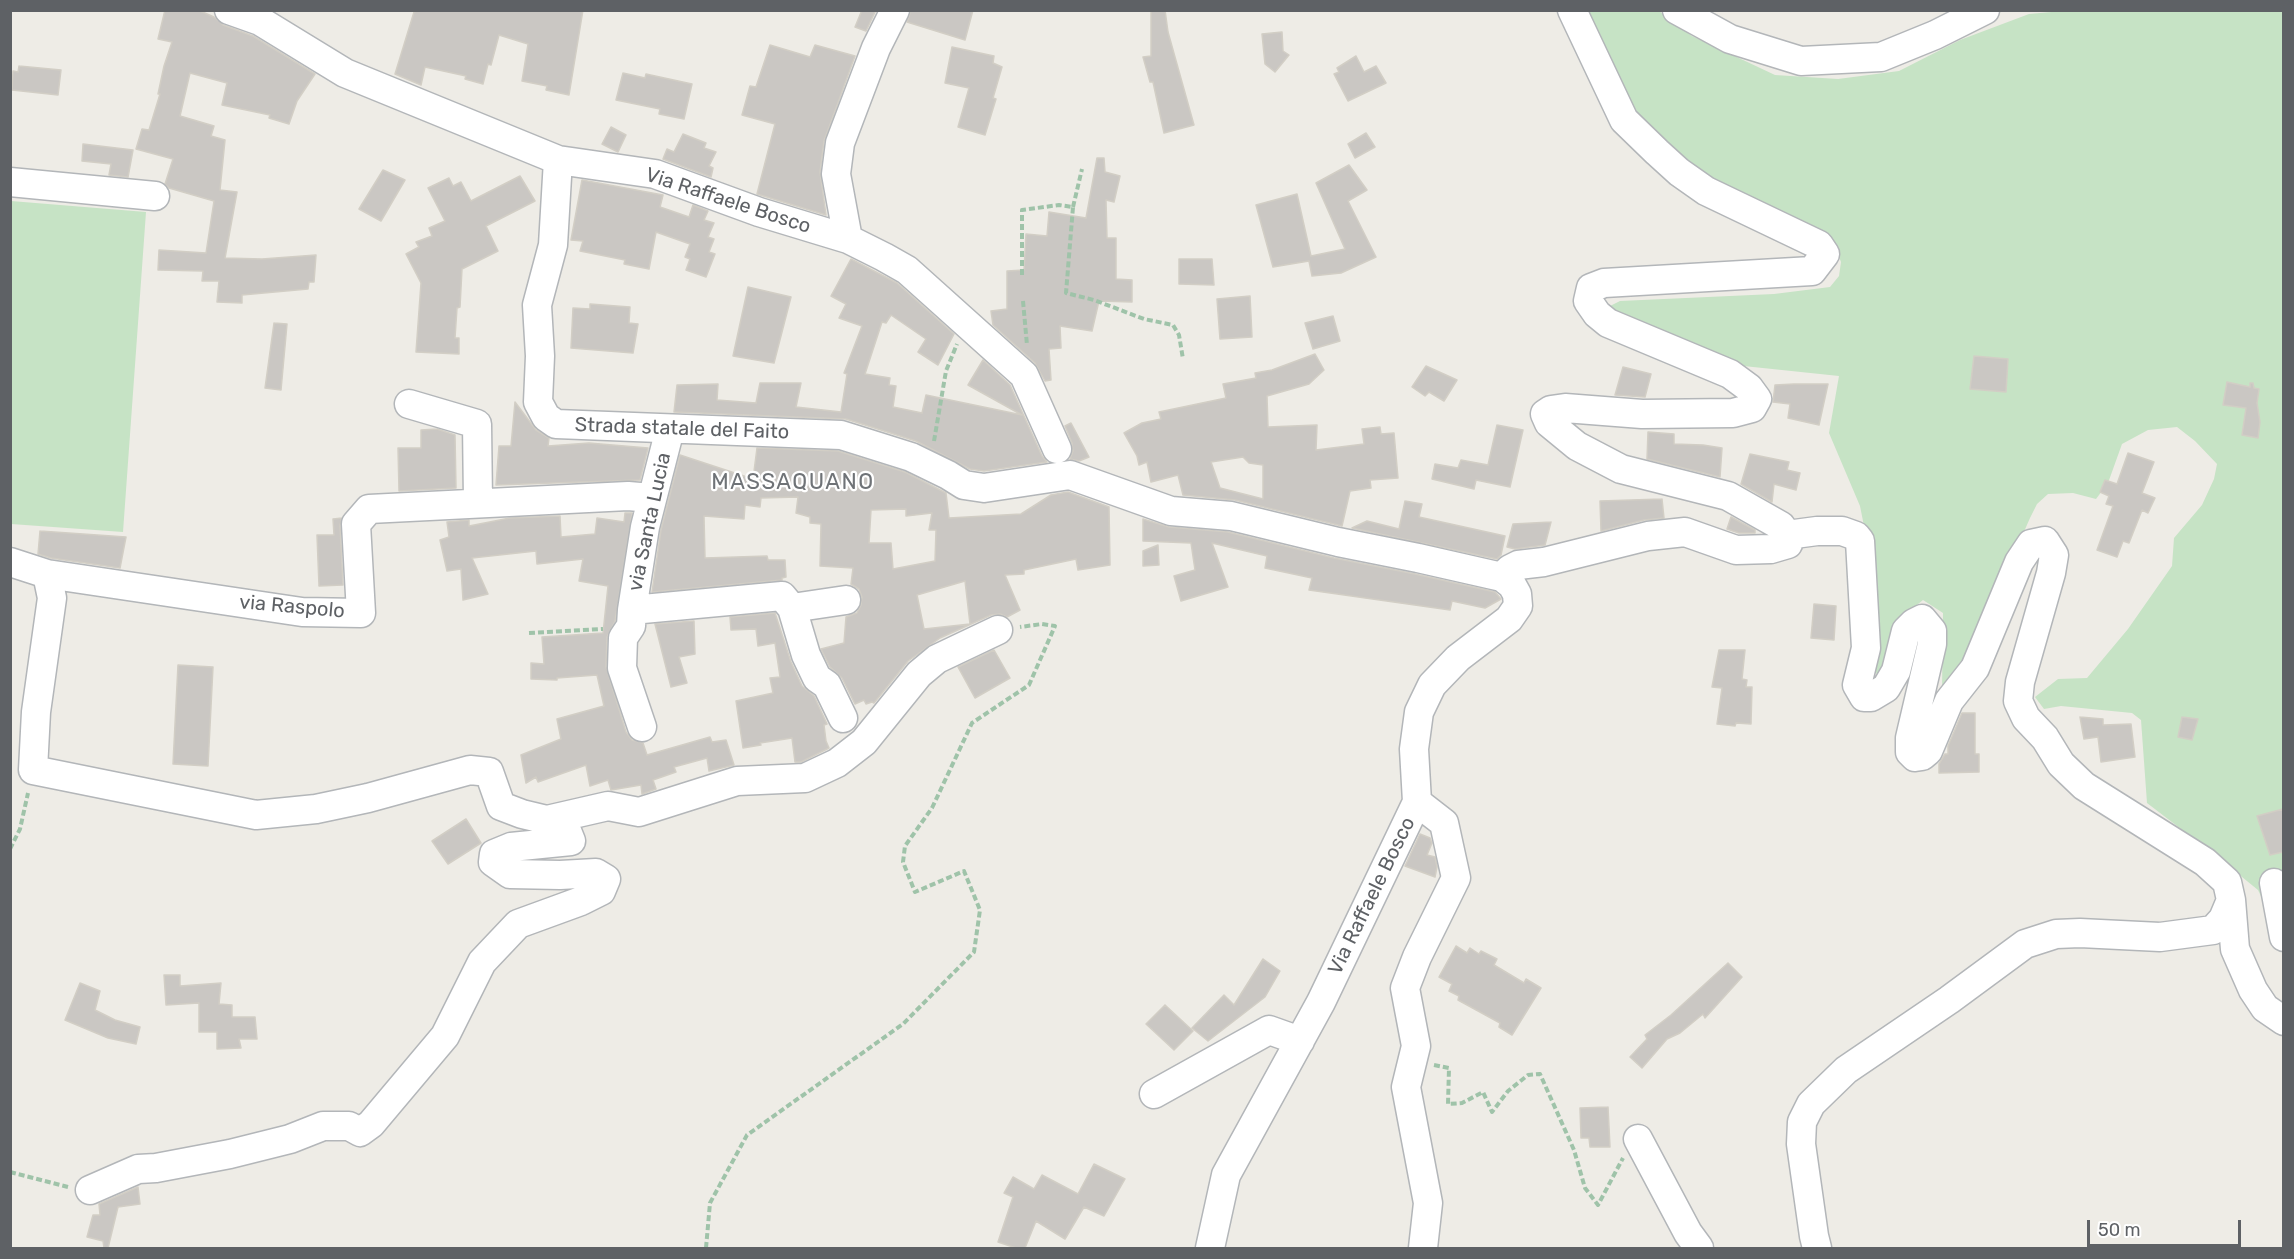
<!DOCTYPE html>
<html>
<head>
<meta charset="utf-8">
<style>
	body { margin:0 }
	#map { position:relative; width:2294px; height:1259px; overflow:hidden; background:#eeece6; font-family:Rubik,sans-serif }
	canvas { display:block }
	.frame { position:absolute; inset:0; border:12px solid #5e6165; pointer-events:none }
	.scale { position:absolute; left:2087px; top:1220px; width:154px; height:27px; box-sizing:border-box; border:3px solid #5e6165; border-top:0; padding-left:8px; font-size:18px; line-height:21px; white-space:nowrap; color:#5e6165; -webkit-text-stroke:4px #fff; paint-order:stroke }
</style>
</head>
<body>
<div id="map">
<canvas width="2294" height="1259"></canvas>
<div class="frame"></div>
<div class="scale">50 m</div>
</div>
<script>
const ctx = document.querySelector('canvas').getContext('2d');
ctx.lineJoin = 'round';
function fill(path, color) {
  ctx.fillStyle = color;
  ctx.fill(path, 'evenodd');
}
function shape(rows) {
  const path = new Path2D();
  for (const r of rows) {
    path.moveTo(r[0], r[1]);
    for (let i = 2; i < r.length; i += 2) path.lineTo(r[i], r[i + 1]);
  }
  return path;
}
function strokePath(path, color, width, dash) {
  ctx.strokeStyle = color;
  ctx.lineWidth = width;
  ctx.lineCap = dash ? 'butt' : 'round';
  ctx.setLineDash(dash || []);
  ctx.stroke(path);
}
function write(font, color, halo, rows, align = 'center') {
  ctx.font = font + ' Rubik,sans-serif';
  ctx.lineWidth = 4.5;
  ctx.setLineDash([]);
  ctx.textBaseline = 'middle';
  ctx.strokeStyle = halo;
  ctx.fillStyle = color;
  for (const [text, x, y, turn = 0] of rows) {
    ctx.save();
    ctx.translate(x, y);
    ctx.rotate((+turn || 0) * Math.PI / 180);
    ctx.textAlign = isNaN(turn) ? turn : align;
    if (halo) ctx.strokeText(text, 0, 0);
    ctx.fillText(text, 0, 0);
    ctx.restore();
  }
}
fill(shape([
	[2074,10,2283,11,2283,941,2258,890,2215,855,2147,803,2141,720,2132,713,2061,706,2044,709,2035,697,2058,679,2087,678,2128,629,2172,566,2174,538,2202,505,2214,479,2217,464,2195,441,2177,427,2148,430,2122,444,2108,483,2096,499,2073,493,2048,494,2037,504,2030,518,1960,677,1942,691,1943,613,1923,600,1912,609,1879,682,1873,662,1867,541,1860,506,1829,433,1839,376,1734,365,1608,307,1620,301,1774,294,1830,287,1839,276,1841,262,1836,249,1712,185,1643,130,1584,11,1659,11,1692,36,1775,75,1838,79,1899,71,1960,40,2029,14],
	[11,201,146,212,123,532,11,524]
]), '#c6e3c5');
const building = shape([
	[165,10,198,10,214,17,223,25,253,36,315,74,297,101,289,124,269,118,270,115,222,105,227,83,190,73,180,116,214,126,211,136,225,140,220,190,237,192,225,258,262,259,316,255,314,282,309,282,308,289,242,295,242,303,217,302,219,281,202,281,203,271,158,270,159,250,206,253,214,201,169,188,165,184,173,159,136,149,142,129,149,130,160,94,158,94,164,66,172,42,158,39,165,10],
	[420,10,583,10,569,95,546,90,547,86,522,81,528,44,499,35,491,65,488,64,483,84,465,79,466,76,425,67,421,85,395,74,414,12,420,10],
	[862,10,876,10,866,31,855,27,862,10],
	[911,10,973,10,965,40,907,22,911,10],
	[1151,10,1165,10,1168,32,1194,125,1164,133,1153,82,1150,82,1143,57,1151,56,1151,10],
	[1282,32,1283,51,1289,55,1275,72,1265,64,1262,34,1282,32],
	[770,45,810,57,815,45,855,56,824,141,820,172,826,215,757,194,775,124,742,115,750,86,756,87,770,45],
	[952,47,994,56,993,63,1002,67,993,98,996,99,985,135,958,127,969,88,945,83,952,47],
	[1356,56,1364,72,1376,66,1386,83,1348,101,1334,74,1339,72,1337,68,1356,56],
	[19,66,61,70,58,95,12,90,13,71,18,72,19,66],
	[623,73,645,78,646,74,692,84,684,119,659,114,660,109,616,100,623,73],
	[611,127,626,135,618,152,602,144,611,127],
	[1366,133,1375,147,1355,158,1348,144,1366,133],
	[683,134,706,143,704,148,716,152,709,166,713,168,711,177,663,159,667,149,674,152,683,134],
	[83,144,133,150,128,177,109,175,111,164,82,161,83,144],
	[1097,158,1104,158,1105,172,1120,176,1114,202,1106,200,1107,238,1116,238,1116,279,1132,280,1132,302,1099,301,1092,331,1060,326,1061,348,1049,349,1051,380,1045,381,1035,363,993,325,991,311,1007,309,1007,271,1024,270,1026,234,1047,236,1049,212,1086,218,1097,158],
	[1349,165,1367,190,1348,201,1376,257,1341,273,1312,276,1309,261,1273,267,1256,205,1297,194,1311,256,1345,249,1316,183,1349,165],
	[383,170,405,180,381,221,359,209,383,170],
	[520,176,535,201,486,226,498,251,462,269,460,307,457,308,455,338,459,338,459,354,416,352,421,283,406,254,419,247,416,242,432,236,429,228,445,221,428,188,449,178,453,186,461,182,471,201,520,176],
	[582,180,663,195,660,207,689,217,693,205,708,211,704,220,714,223,708,237,714,239,709,252,715,254,706,277,686,270,690,259,685,257,690,244,656,232,649,269,624,264,625,260,580,251,583,241,571,240,582,180],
	[851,259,897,283,954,334,938,365,918,352,926,339,891,315,886,323,882,322,865,374,890,378,889,385,896,386,893,407,922,413,926,395,1022,415,968,385,983,360,1010,385,1042,456,1047,462,984,471,970,469,916,441,846,419,674,412,677,385,718,384,717,400,756,403,760,383,801,383,796,407,841,412,847,374,844,373,862,326,839,318,846,304,831,296,851,259],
	[1179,259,1212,259,1214,285,1179,284,1179,259],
	[748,287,791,297,774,363,733,356,748,287],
	[1250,296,1252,337,1220,339,1217,299,1250,296],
	[590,304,630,307,629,323,638,324,633,353,571,348,573,308,590,309,590,304],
	[1333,316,1340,341,1313,349,1305,323,1333,316],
	[274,323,287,324,281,390,265,388,274,323],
	[1315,354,1324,370,1309,384,1267,396,1268,427,1317,425,1316,450,1364,444,1362,429,1380,427,1381,434,1394,433,1398,478,1370,480,1371,488,1350,491,1342,526,1235,500,1183,495,1178,475,1151,482,1147,462,1139,465,1137,456,1124,433,1142,423,1161,419,1159,412,1226,398,1223,384,1256,378,1255,373,1272,370,1315,354],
	[1243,457,1249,463,1263,465,1263,499,1220,488,1211,462,1243,457],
	[1974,356,2008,359,2006,392,1970,389,1974,356],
	[1426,366,1457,380,1444,401,1429,392,1425,396,1412,387,1426,366],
	[1623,367,1651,374,1645,397,1615,395,1623,367],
	[2227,382,2250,387,2250,383,2253,383,2254,388,2259,389,2257,403,2260,422,2258,438,2242,435,2246,408,2223,405,2227,382],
	[1794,384,1828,384,1819,425,1788,418,1790,404,1773,402,1775,385,1794,384],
	[515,402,536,430,549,438,548,446,589,443,648,448,640,480,496,485,499,446,511,446,515,402],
	[1071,423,1089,457,1079,461,1070,459,1073,451,1072,443,1065,426,1071,423],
	[1497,425,1523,430,1510,487,1476,480,1474,489,1432,479,1435,464,1458,468,1461,460,1488,465,1497,425],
	[437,429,455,435,456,488,399,491,398,448,421,448,421,430,437,429],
	[1648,432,1674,434,1674,444,1703,445,1722,448,1720,477,1647,459,1648,432],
	[757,448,838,451,905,472,946,493,949,518,1021,514,1051,495,1068,492,1109,507,1110,565,1078,570,1076,559,1024,570,1024,574,1005,575,1020,610,1007,617,1000,614,991,615,940,638,908,661,874,703,872,702,866,704,864,700,855,704,842,678,830,667,821,649,844,643,846,617,857,613,861,605,862,597,859,589,851,584,853,568,820,566,821,524,810,523,810,517,796,513,798,497,761,498,760,507,745,505,744,519,704,516,705,558,767,556,768,560,785,560,786,577,782,578,782,580,652,592,661,530,680,455,753,479,757,448],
	[906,509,906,516,932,513,929,530,936,530,935,561,893,569,891,543,869,543,871,510,906,509],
	[965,581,970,624,924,629,917,595,965,581],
	[2128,453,2154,462,2142,493,2155,498,2148,513,2142,510,2129,543,2123,541,2117,557,2097,550,2113,506,2106,504,2109,496,2100,492,2105,480,2117,484,2128,453],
	[1750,454,1789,462,1787,470,1800,473,1796,490,1774,484,1772,502,1741,484,1750,454],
	[1662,499,1664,518,1644,520,1601,531,1600,501,1662,499],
	[1405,501,1422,504,1419,517,1505,536,1501,555,1497,559,1352,528,1367,521,1399,529,1405,501],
	[625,513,632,513,615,621,607,637,606,667,626,732,632,740,643,743,647,755,710,737,712,742,726,740,734,765,709,771,707,758,674,767,676,772,653,780,656,789,642,794,641,785,611,790,608,780,590,786,586,765,538,782,536,777,526,783,521,755,561,739,557,719,604,706,597,675,557,678,557,680,531,679,531,663,544,664,542,637,603,633,608,586,579,581,583,559,537,564,536,551,472,558,488,594,463,600,461,569,447,571,440,540,449,537,447,522,469,520,469,526,510,518,560,516,561,537,595,534,597,518,624,522,625,513],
	[1731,517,1755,530,1755,533,1739,533,1727,529,1731,517],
	[342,518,340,525,343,585,319,586,317,535,334,535,333,519,342,518],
	[1143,519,1169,527,1228,532,1334,558,1415,574,1495,592,1501,599,1485,608,1452,601,1450,610,1309,590,1312,578,1265,568,1267,556,1212,543,1228,587,1181,601,1174,576,1195,570,1191,543,1143,541,1143,519],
	[1551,522,1545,545,1515,549,1507,547,1513,524,1551,522],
	[40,531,126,537,120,568,51,558,38,554,40,531],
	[1158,545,1159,565,1143,566,1143,551,1158,545],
	[1814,604,1836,606,1834,640,1811,638,1814,604],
	[775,613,791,662,802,686,814,696,827,724,824,725,826,741,829,748,801,762,795,762,792,738,760,743,761,745,743,748,736,701,773,693,770,678,780,677,775,643,758,646,756,629,731,630,730,617,775,613],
	[694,621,695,654,679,657,687,683,671,687,655,624,694,621],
	[994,650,1010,678,975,698,958,667,994,650],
	[1719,650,1745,650,1742,679,1747,680,1746,687,1752,687,1751,724,1736,723,1735,726,1717,724,1722,688,1712,687,1719,650],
	[178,665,213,667,208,766,173,764,178,665],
	[1962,713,1975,713,1975,754,1979,754,1979,772,1939,773,1939,764,1945,754,1948,754,1948,746,1962,713],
	[2080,717,2103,719,2103,725,2131,724,2135,757,2101,762,2098,737,2084,739,2080,717],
	[2182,717,2198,719,2192,740,2178,737,2182,717],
	[2283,809,2283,852,2270,855,2257,816,2283,809],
	[466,819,481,843,448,864,432,841,466,819],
	[1420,834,1430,838,1432,843,1427,855,1435,857,1437,867,1435,877,1405,866,1420,834],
	[1456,946,1467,953,1470,948,1479,954,1481,951,1497,959,1494,965,1524,983,1526,979,1541,988,1512,1035,1499,1027,1500,1023,1458,1000,1459,996,1449,991,1452,984,1439,977,1456,946],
	[1263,959,1280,971,1265,997,1208,1041,1192,1028,1224,995,1234,1005,1263,959],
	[1728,963,1742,977,1705,1018,1703,1014,1680,1033,1667,1039,1642,1068,1630,1057,1647,1039,1645,1035,1671,1015,1728,963],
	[164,975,180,975,180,986,221,983,219,1004,232,1005,232,1017,255,1017,257,1039,239,1039,241,1048,217,1049,217,1032,199,1032,199,1003,166,1005,164,975],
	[80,983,100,991,95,1010,115,1020,140,1027,136,1044,108,1038,65,1020,80,983],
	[1165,1005,1193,1031,1174,1050,1146,1024,1165,1005],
	[1608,1107,1610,1147,1590,1147,1589,1138,1581,1138,1580,1108,1608,1107],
	[1094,1164,1125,1179,1104,1216,1084,1207,1065,1239,1036,1221,1025,1248,1016,1248,998,1242,1013,1197,1004,1193,1013,1177,1034,1189,1042,1175,1078,1194,1094,1164],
	[138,1187,140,1204,118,1207,108,1248,104,1248,103,1241,87,1237,93,1215,100,1215,99,1204,138,1187]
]);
fill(building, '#cac7c3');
strokePath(building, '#d2cec5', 1.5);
const minor = shape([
	[229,10,260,21,345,73,558,160,655,174,759,212,848,239,884,257,907,270,1024,375,1057,449],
	[1677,10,1730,39,1801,61,1881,57,1935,35,1985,10],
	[558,160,553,245,537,305,540,356,538,402,546,417,556,424,841,435,911,457,948,475,964,485,984,488,1070,475,1171,511,1231,516,1338,542,1418,558,1493,575,1502,577,1512,585,1517,594,1518,606,1509,619,1458,658,1432,685,1419,712,1414,749,1417,802,1321,1002,1226,1175,1210,1248],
	[10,182,155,196],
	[848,239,836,174,840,143,876,48,895,10],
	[409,404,477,424,478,502],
	[670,429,645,527,632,610,782,596,792,608,846,600],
	[1787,535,1817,531,1842,531,1856,536,1860,541,1866,648,1857,685,1864,697,1871,697,1886,688,1896,671,1906,631,1914,623,1922,619,1932,631,1932,644,1910,738,1910,752,1915,757,1922,756,1928,751,1949,701,1975,668,2019,562,2031,544,2045,541,2054,555,2051,573,2020,682,2018,701,2026,718,2045,738,2061,764,2084,786,2205,862,2227,882,2231,900,2223,919,2213,930,2160,937,2080,933,2056,934,2025,944,1949,1000,1846,1070,1811,1104,1802,1122,1801,1144,1814,1236,1817,1248],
	[10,562,47,574,302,612,361,613,356,524,369,509,628,496,652,498],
	[47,574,52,598,36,712,33,770,256,815,316,809,368,798,470,770,489,772,501,806,522,814,547,820,608,806,639,812,737,781,805,778,837,763,864,742,919,674,937,659,998,630],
	[1502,577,1510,569,1518,565,1544,562,1648,536,1685,532,1736,550,1771,549,1788,544,1787,535,1781,526,1728,496,1621,469,1577,446,1549,423,1545,414,1551,410,1565,408,1642,414,1733,413,1752,408,1757,399,1749,388,1730,374,1608,323,1597,314,1588,301,1591,288,1604,283,1812,271,1825,254,1819,245,1706,191,1679,172,1657,152,1624,120,1572,10],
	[792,608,806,655,817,678,827,685,843,718],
	[632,610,631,626,623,638,622,668,642,727],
	[1417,802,1444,823,1456,878,1417,957,1405,988,1416,1046,1406,1087,1428,1203,1423,1248],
	[2274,883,2284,937],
	[2231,900,2235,949,2253,990,2265,1008,2284,1021],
	[1154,1094,1269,1030,1300,1041],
	[1638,1139,1688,1233,1699,1248],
	[90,1190,138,1169,156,1168,230,1154,290,1139,323,1126,349,1126,360,1132,371,1124,445,1036,482,962,518,924,581,901,601,891,606,879,596,873,560,875,510,874,493,862,494,854,511,847,571,841,567,831,547,820]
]);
strokePath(minor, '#b3b6b9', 31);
strokePath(shape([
	[1073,207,1082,169],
	[1022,275,1022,210,1059,205,1073,207,1066,293,1094,300,1144,319,1173,325,1179,335,1183,359],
	[1023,301,1027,345],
	[934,441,946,371,957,344],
	[529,633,603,629],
	[10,849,20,829,28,793],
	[1434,1065,1449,1068,1448,1104,1462,1103,1483,1092,1492,1112,1508,1091,1528,1075,1540,1074,1574,1150,1585,1188,1598,1205,1623,1158],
	[10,1172,68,1187],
	[706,1248,710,1203,747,1135,903,1024,974,952,980,910,964,871,915,892,903,862,905,846,932,808,972,723,1029,685,1055,626,1042,624,1020,627]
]), '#9fc3a9', 4, [6, 3]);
strokePath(minor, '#fff', 28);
write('20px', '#5e6165', '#fff', [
	["Via Raffaele Bosco",728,201,18],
	["Strada statale del Faito",682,429,2],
	["via Santa Lucia",650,522,-78],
	["via Raspolo",292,607,5],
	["Via Raffaele Bosco",1372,896,-64]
]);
ctx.letterSpacing = '1.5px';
write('22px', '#6f7377', '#fff', [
	["MASSAQUANO",793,483]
]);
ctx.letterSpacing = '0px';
</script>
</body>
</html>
